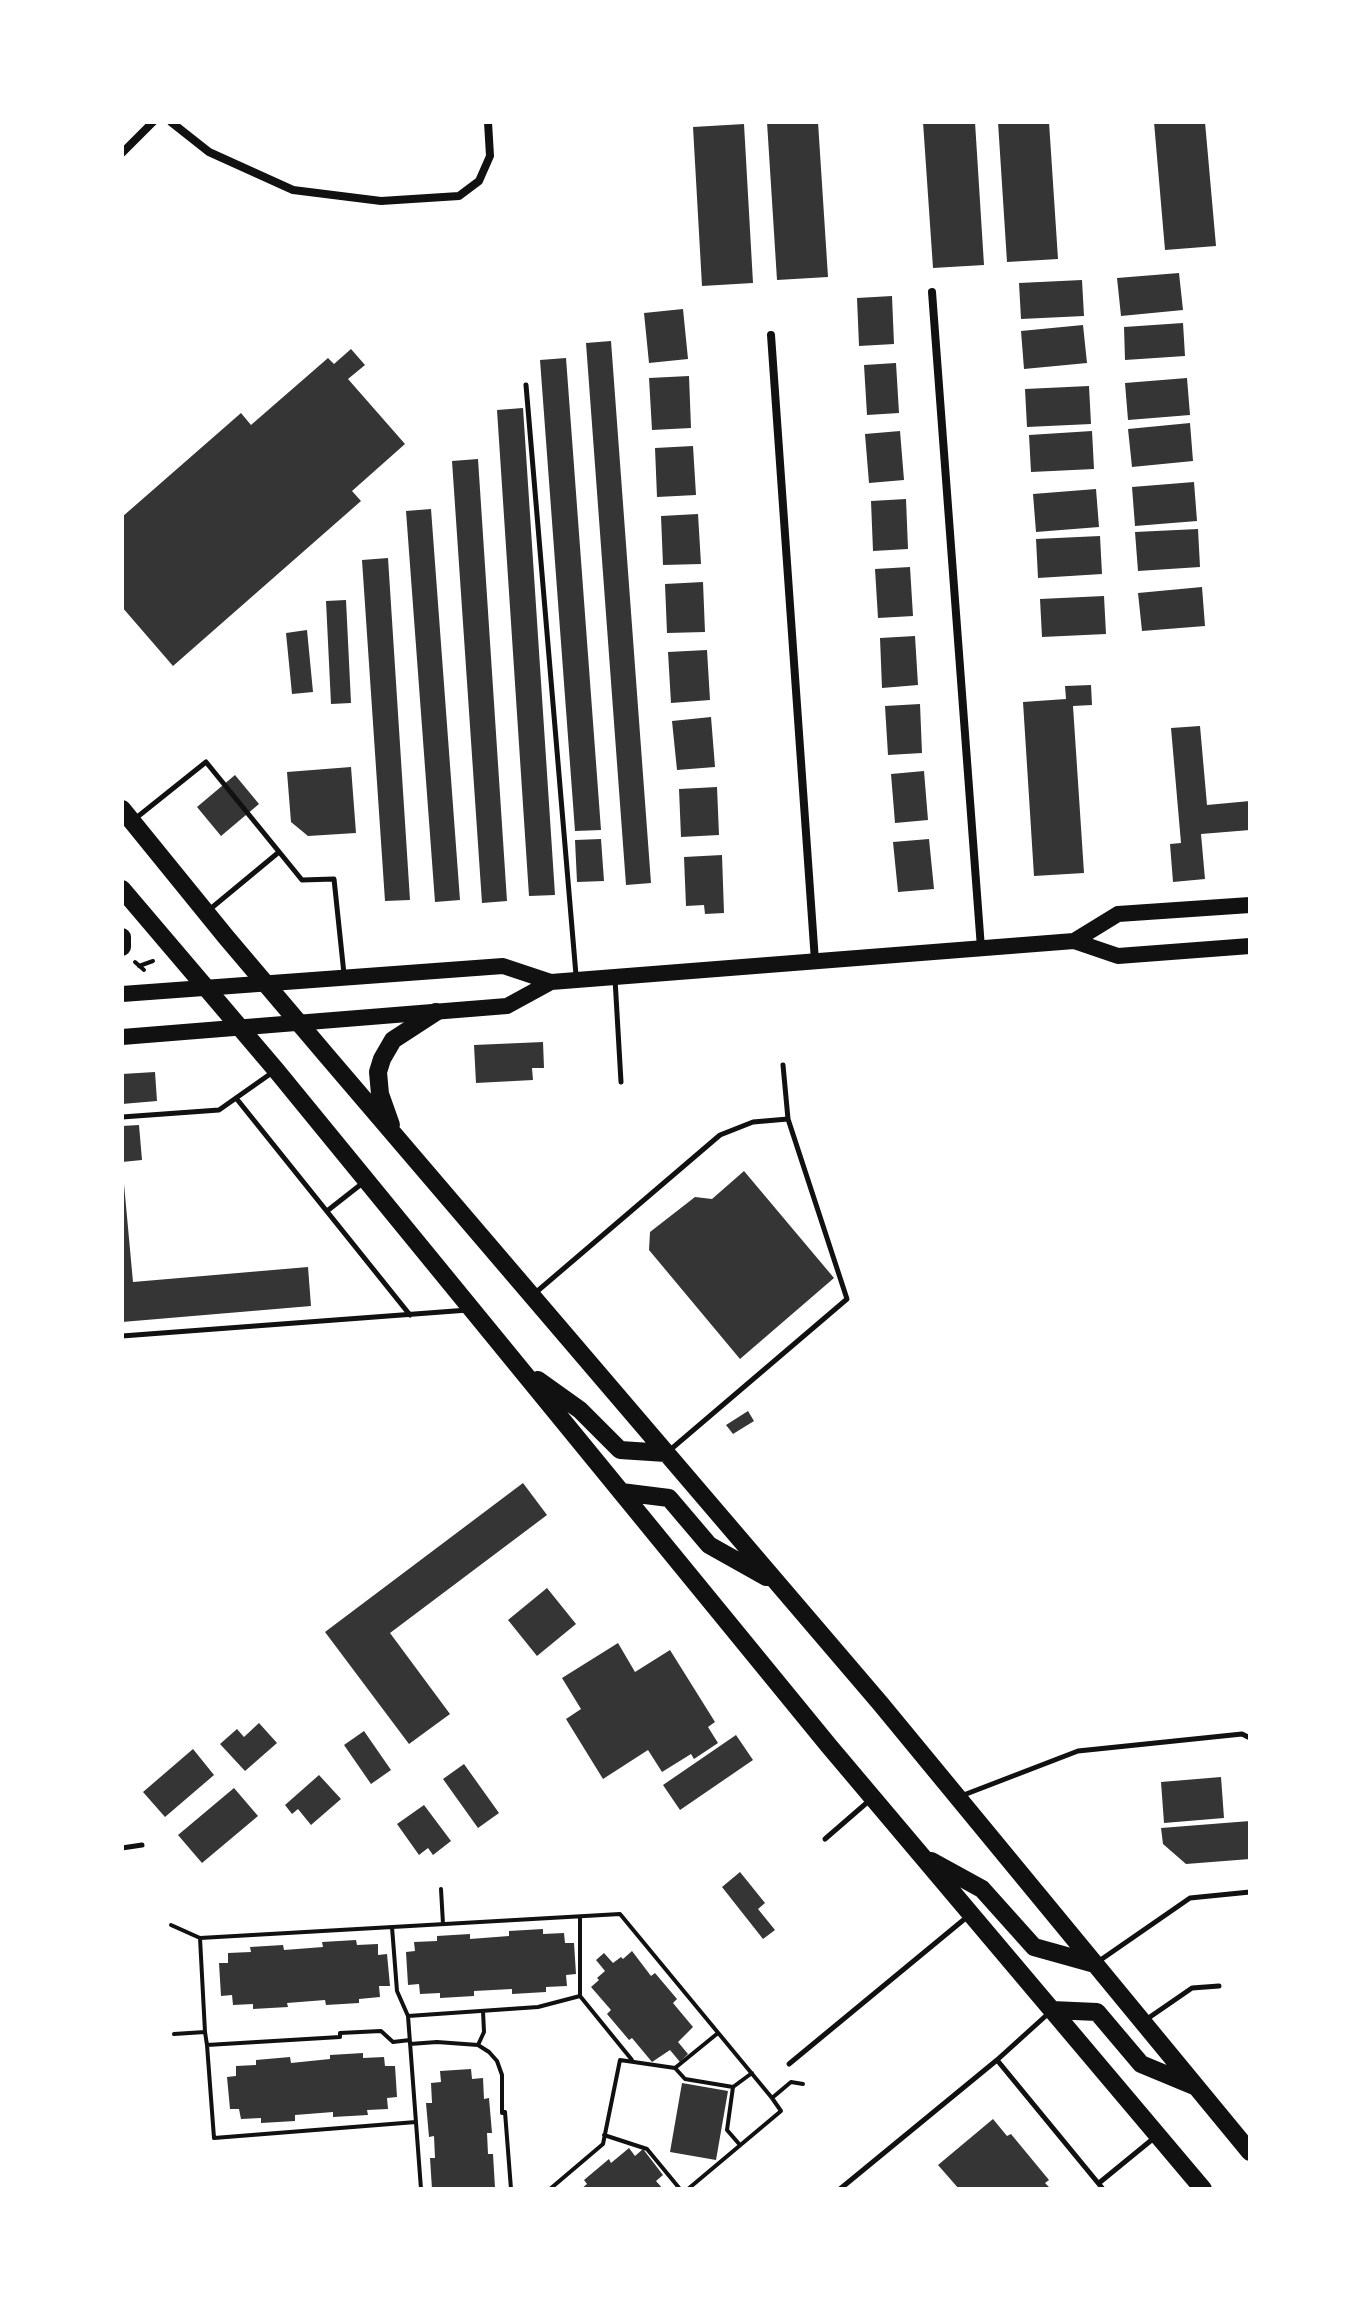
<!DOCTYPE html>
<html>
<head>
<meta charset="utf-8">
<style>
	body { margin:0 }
	#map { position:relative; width:1372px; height:2311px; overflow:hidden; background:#fff; font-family:"Varela Round",sans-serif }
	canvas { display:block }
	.frame { position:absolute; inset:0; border:124px solid #fff; pointer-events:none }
</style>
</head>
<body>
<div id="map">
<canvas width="1372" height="2311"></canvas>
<div class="frame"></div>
</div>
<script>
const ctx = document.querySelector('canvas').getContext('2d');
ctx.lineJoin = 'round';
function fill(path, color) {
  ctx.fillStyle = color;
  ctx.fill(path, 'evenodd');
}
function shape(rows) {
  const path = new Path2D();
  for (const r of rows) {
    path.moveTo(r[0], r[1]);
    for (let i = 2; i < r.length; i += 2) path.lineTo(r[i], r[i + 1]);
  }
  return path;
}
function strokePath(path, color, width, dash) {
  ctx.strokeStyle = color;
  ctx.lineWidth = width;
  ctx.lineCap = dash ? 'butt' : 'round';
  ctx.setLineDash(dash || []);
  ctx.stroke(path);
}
fill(shape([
	[767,122,818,122,828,277,777,280],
	[923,122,975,122,984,265,933,268],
	[998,122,1049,122,1058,259,1007,262],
	[1154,122,1205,122,1216,246,1165,250],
	[744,124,753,283,702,286,693,127],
	[1179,273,1183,310,1121,316,1117,278],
	[1082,280,1084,316,1021,319,1019,283],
	[892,296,894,344,859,346,857,298],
	[683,309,688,359,649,363,644,313],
	[1183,323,1185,356,1125,360,1124,327],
	[1083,325,1087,363,1024,369,1021,331],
	[611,341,651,883,626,885,586,343],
	[351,349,365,365,348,379,405,444,352,491,361,501,173,666,122,607,122,517,241,413,251,425,328,358,334,364],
	[566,358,601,830,575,831,540,360],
	[896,363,899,413,867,415,864,365],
	[689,376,691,428,652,430,649,378],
	[1187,378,1190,415,1128,420,1125,383],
	[1089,386,1091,424,1027,427,1025,389],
	[523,408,555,895,529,896,497,410],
	[1190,423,1193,461,1132,467,1128,429],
	[900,431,904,480,869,483,865,434],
	[1092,431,1094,469,1031,472,1029,435],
	[693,446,696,495,657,497,655,448],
	[478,459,507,901,482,903,452,461],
	[1194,482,1197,521,1135,526,1132,487],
	[1096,489,1099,527,1036,532,1033,494],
	[906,499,908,549,873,551,871,501],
	[431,509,460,900,435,902,406,511],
	[698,514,701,564,663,565,661,516],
	[1198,529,1200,567,1138,571,1135,532],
	[1100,536,1102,574,1038,578,1036,539],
	[388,558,410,900,385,901,362,560],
	[910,567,913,616,878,618,875,569],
	[703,582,705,632,667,633,665,584],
	[1202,587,1205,626,1142,631,1138,593],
	[1104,596,1106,634,1042,637,1040,599],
	[346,600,351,703,331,704,326,601],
	[307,630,313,692,292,694,286,633],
	[915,636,918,685,882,688,880,638],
	[707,650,710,700,671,703,668,652],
	[1091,685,1092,705,1073,706,1084,873,1034,876,1023,702,1066,699,1065,686],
	[920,704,922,753,888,755,885,706],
	[711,717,715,767,677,770,672,721],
	[1200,726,1207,805,1250,801,1250,830,1201,834,1205,879,1173,882,1170,844,1181,843,1171,728],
	[351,767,356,833,308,836,291,822,287,772],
	[924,771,928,820,895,823,891,774],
	[235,775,259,804,221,836,197,807],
	[717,787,719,835,681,837,679,789],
	[601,839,604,881,577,882,575,840],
	[929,839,934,889,898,892,893,842],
	[722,855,724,913,705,914,704,905,686,906,684,857],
	[543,1042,544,1068,532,1068,533,1080,476,1083,474,1045],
	[155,1072,157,1101,122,1104,122,1074],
	[139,1125,142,1160,122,1162,122,1126],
	[744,1171,834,1278,740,1359,649,1250,650,1232,695,1197,712,1199],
	[122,1184,124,1184,133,1282,308,1267,311,1306,122,1322],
	[748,1411,754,1421,733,1434,726,1425],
	[523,1483,547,1515,390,1633,450,1714,409,1744,325,1632],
	[547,1588,576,1624,537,1656,508,1620],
	[618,1643,635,1672,670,1650,715,1722,708,1727,718,1743,694,1759,691,1754,662,1772,648,1750,603,1779,566,1719,581,1709,562,1678],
	[259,1723,277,1743,245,1771,220,1744,237,1729,244,1737],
	[364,1731,391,1770,371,1784,344,1745],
	[736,1735,753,1760,680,1810,663,1785],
	[193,1749,214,1775,165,1817,143,1792],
	[464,1764,499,1813,478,1828,443,1779],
	[319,1775,341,1799,311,1825,298,1809,292,1814,285,1805],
	[1221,1777,1224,1818,1164,1823,1161,1782],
	[234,1788,258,1816,202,1863,178,1835],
	[424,1805,451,1841,433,1855,428,1848,419,1855,397,1824],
	[1250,1821,1250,1859,1186,1864,1163,1844,1161,1828],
	[740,1872,765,1903,758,1909,775,1930,763,1939,722,1887],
	[543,1929,543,1934,564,1933,565,1943,574,1943,576,1974,566,1975,567,1986,546,1987,546,1992,512,1994,512,1989,474,1991,474,1996,440,1998,440,1993,420,1994,419,1984,408,1985,406,1952,415,1951,414,1942,437,1941,437,1936,470,1934,470,1939,509,1936,509,1931],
	[356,1940,357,1945,378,1944,378,1955,387,1954,390,1986,379,1986,380,1997,359,1999,359,2003,326,2005,325,2000,287,2003,288,2007,253,2009,253,2004,233,2005,232,1995,221,1996,219,1963,228,1963,228,1953,251,1952,250,1947,283,1945,284,1950,323,1947,322,1942],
	[632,1951,651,1976,655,1973,677,1999,673,2003,693,2027,678,2042,688,2054,680,2062,670,2050,652,2062,632,2038,629,2040,607,2014,611,2010,591,1987,599,1980,597,1978,605,1971,596,1960,604,1953,613,1963,621,1957,623,1959],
	[363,2053,363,2058,384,2057,385,2066,395,2066,397,2097,387,2098,388,2109,367,2110,368,2115,333,2117,333,2112,295,2115,295,2121,261,2123,261,2118,241,2119,239,2109,230,2109,227,2077,236,2076,236,2066,256,2065,256,2060,290,2057,291,2063,330,2059,330,2055],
	[471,2069,472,2079,483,2078,484,2099,489,2098,492,2133,487,2133,488,2154,493,2154,495,2188,432,2189,430,2158,435,2158,434,2136,429,2137,426,2103,432,2103,431,2083,441,2082,440,2071],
	[682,2083,728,2091,716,2160,670,2152],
	[993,2119,1007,2136,1011,2134,1049,2180,1045,2183,1051,2189,959,2189,938,2165],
	[629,2148,635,2156,643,2149,663,2175,656,2181,663,2189,581,2189,587,2184,584,2180,609,2159,611,2163]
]), '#353535');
strokePath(shape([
	[135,962,144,970],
	[139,966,153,961],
	[441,1889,443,1924],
	[580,1917,580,1996,632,2060],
	[171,1925,200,1938,620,1914,772,2098],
	[392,1927,397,1991,408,2016,538,2007,580,1996],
	[200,1938,205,2032],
	[408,2016,421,2189],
	[174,2034,205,2032,207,2045,340,2037,340,2033,381,2031,393,2042,410,2040],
	[410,2044,437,2042,478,2045,489,2052,497,2061,502,2075,502,2113,505,2112,511,2189],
	[207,2045,214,2138,416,2122],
	[478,2045,484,2032,483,2011],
	[675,2068,718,2033],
	[733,2087,727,2130,740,2145],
	[604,2135,647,2149,680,2189],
	[550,2189,603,2144,620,2060,675,2068,685,2079,733,2087,752,2073],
	[688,2189,781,2111,772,2098,791,2082,803,2084]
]), '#111', 4);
strokePath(shape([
	[526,385,576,975],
	[136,818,206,762,302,880,334,879,344,974],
	[209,910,279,852],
	[615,979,621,1082],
	[236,1098,410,1315],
	[122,1117,219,1110,273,1072],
	[327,1211,364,1182],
	[534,1294,720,1135,753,1122,788,1119],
	[122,1336,468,1310],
	[670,1450,847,1299,788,1119,783,1065],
	[961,1796,1078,1751,1242,1734,1250,1738],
	[825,1839,870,1800],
	[122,1848,142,1845],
	[1099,1961,1190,1898,1250,1892],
	[1147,2019,1192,1988,1219,1986],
	[997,2060,1103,2189],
	[789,2064,967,1917],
	[1099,2183,1154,2138],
	[840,2189,997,2060,1050,2012]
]), '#111', 5);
strokePath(shape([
	[171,122,209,152,293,190,381,201,459,196,479,181,490,156,488,122],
	[122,153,153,122],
	[932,292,981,948],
	[771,335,815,961]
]), '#111', 8);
strokePath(shape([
	[1074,941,1118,914,1250,905],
	[122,994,503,966,551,982,1074,941,1118,956,1250,946],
	[122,1037,507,1006,551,982]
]), '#111', 16);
strokePath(shape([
	[122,809,226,937,327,1056,880,1703,1250,2152],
	[122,889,276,1070,829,1746,1203,2189],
	[122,937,122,947],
	[391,1125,380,1094,378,1072,382,1059,393,1040,436,1012],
	[538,1380,580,1410,620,1450,666,1453],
	[621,1492,669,1498,709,1545,766,1577],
	[931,1861,982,1889,1034,1947,1095,1964],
	[1052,2010,1097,2012,1141,2064,1194,2086]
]), '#111', 18);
</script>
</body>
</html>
